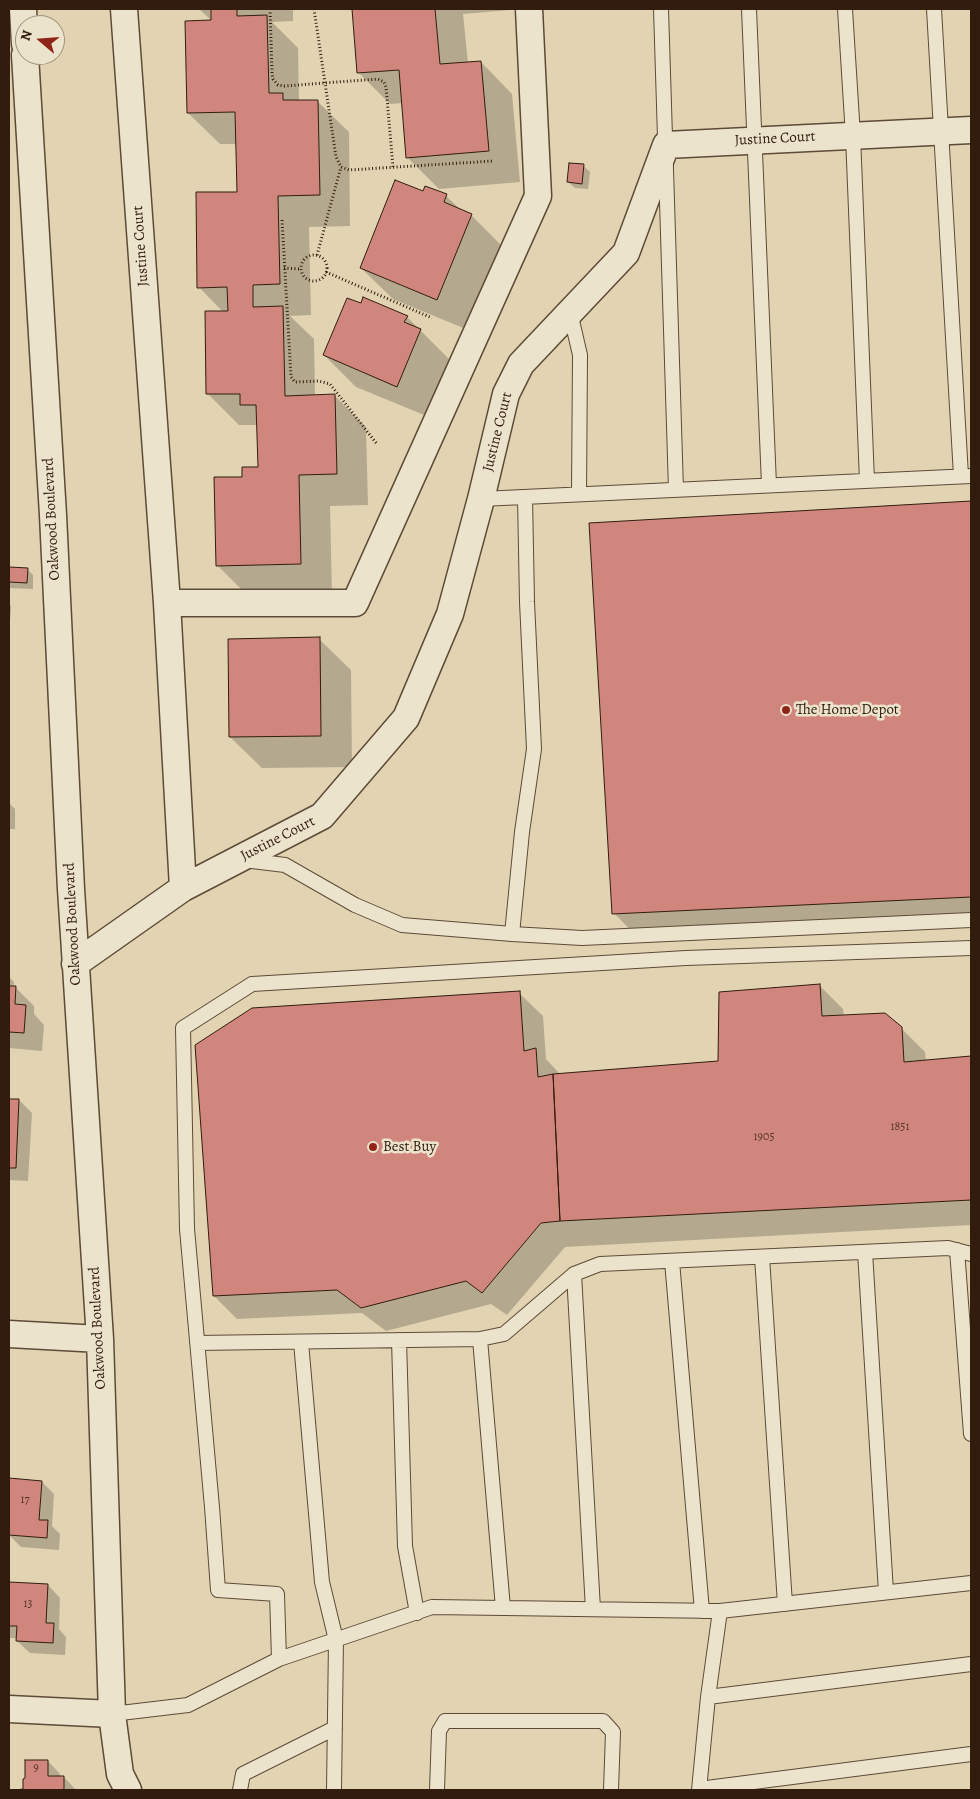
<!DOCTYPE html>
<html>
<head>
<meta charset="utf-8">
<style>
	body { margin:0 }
	#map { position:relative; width:980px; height:1799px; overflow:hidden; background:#e2d4b2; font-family:Alegreya,serif }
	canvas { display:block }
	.frame { position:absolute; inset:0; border:10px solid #311c0e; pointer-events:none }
	.north { position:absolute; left:15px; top:15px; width:50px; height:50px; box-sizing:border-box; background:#ece3cd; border:1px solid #a19381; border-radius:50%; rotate:288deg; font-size:14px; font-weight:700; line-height:20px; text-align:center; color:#311c0e }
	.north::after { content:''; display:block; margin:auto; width:18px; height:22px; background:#8f2418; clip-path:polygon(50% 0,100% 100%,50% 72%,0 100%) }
</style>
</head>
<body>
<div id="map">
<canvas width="980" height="1799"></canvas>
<div class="frame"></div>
<div class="north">N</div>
</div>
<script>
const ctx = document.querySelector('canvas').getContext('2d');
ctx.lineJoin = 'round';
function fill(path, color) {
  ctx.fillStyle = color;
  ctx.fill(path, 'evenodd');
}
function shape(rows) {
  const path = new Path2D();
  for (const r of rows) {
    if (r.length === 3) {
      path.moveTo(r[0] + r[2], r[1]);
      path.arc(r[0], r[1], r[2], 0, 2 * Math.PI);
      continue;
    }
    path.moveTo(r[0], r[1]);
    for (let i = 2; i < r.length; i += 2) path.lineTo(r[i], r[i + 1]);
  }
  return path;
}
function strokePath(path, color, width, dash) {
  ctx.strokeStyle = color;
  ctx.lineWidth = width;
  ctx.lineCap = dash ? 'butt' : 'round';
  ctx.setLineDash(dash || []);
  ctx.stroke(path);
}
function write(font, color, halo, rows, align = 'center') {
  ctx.font = font + ' Alegreya,serif';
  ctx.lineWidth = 5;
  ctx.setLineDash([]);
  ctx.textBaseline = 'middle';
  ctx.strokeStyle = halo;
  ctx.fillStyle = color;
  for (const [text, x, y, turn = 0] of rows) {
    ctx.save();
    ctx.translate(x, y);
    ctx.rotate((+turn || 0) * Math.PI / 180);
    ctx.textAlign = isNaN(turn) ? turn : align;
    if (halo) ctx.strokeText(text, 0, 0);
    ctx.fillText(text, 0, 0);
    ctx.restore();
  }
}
fill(shape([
	[199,9,293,9,293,21,272,22,298,48,299,101,317,101,349,132,350,226,309,227,311,315,290,316,314,339,315,396,335,396,366,427,368,505,330,506,332,595,249,597,217,565,244,478,259,468,258,425,239,425,208,394,223,312,199,287,238,193,237,144,220,144,188,113,212,21],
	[353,9,510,9,510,10,463,14,468,63,481,62,512,94,520,182,439,189,407,157,403,103,390,104,359,73],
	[584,166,590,172,588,189,575,188,568,182],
	[424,193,446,196,461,210,471,215,502,246,468,330,393,299,361,268],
	[362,305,407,317,452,362,429,417,356,387,324,355],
	[971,502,971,922,637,937,614,913,590,524],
	[9,568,27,569,33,575,33,589,9,588],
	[9,604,11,606,9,640],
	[319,639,351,670,352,767,262,768,230,737],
	[9,803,15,809,15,829,9,829],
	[9,977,14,982,13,988,16,988,34,1006,34,1014,44,1025,42,1051,9,1048],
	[820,986,843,1009,844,1017,901,1028,925,1052,926,1061,971,1057,971,1225,565,1247,507,1315,491,1304,386,1331,362,1313,237,1319,214,1296,519,993,543,1016,546,1059,559,1073,560,1076,719,1063],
	[9,1100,19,1100,32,1113,28,1181,9,1180],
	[9,1479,42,1482,54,1494,52,1526,60,1534,59,1550,21,1547,9,1535],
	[9,1584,48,1585,60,1598,59,1629,66,1637,65,1655,30,1653,17,1641,17,1638,9,1638],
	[48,1761,60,1774,60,1777,64,1777,76,1790,24,1790,25,1780]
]), '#0003');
const building = shape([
	[211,9,237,9,237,16,267,15,269,93,283,93,283,100,318,100,320,195,278,196,280,284,253,285,253,307,283,306,285,396,335,394,337,474,299,475,301,564,216,566,214,477,242,477,242,467,258,467,256,405,240,405,240,394,206,394,205,311,228,311,227,287,197,288,196,192,237,192,235,112,187,113,185,21,211,20,211,9],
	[352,9,435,9,440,64,481,61,489,151,406,158,399,70,357,73,352,9],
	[569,163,584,164,582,184,567,182,569,163],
	[395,180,423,191,425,186,447,194,444,202,472,214,437,300,360,268,395,180],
	[363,297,408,316,404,322,421,329,397,387,323,355,347,298,361,303,363,297],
	[971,501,971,897,612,914,589,523,971,501],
	[9,567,28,568,27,583,9,582,9,567],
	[320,637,321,736,229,737,228,639,320,637],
	[820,984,822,1016,885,1013,902,1027,904,1062,971,1056,971,1200,560,1221,553,1074,718,1061,719,992,820,984],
	[9,986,16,986,15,1004,26,1005,24,1033,9,1032,9,986],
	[520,991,524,1051,536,1048,538,1077,553,1074,560,1221,541,1223,482,1293,466,1281,361,1308,337,1290,213,1296,195,1045,252,1008,520,991],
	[9,1099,19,1099,16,1168,9,1168,9,1099],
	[9,1478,42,1481,39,1520,48,1520,47,1538,9,1535,9,1478],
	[9,1582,48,1584,46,1623,54,1623,53,1643,16,1641,17,1626,9,1626,9,1582],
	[25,1760,48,1760,48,1776,64,1776,64,1790,16,1790,23,1789,23,1779,25,1778,25,1760]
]);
fill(building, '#d0867d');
strokePath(building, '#311c0e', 1);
const service = shape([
	[661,9,676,490],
	[749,9,769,485],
	[845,9,853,136,867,481],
	[934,9,961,476],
	[570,312,580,355,579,494],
	[481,499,971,476],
	[244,860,285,865,355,905,402,925,512,934,522,832,534,749,527,602,525,497],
	[512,934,582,938,971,920],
	[957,1250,971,1434],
	[865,1252,886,1592],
	[762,1257,785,1604],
	[672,1261,702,1611],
	[574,1274,593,1609],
	[480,1339,503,1608],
	[399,1340,405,1546,417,1613],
	[301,1342,322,1582,336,1640,334,1790],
	[197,1343,480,1339,504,1334,574,1274,600,1264,948,1248,971,1254],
	[720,1611,971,1583],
	[279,1659,277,1594,218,1590,212,1507,187,1229,183,1028,252,984,686,958,971,948],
	[708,1697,971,1664],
	[112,1714,188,1705,279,1659,432,1607,720,1611,708,1697,699,1790],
	[699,1789,971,1754],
	[240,1790,243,1774,335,1728],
	[437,1790,439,1731,445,1721,603,1721,613,1732,611,1790]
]);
const minor = shape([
	[23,9,25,44],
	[124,9,167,603,183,888],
	[25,55,53,515,71,889,100,1339,112,1714,120,1774,128,1790],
	[167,603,355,603,538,196,529,9],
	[75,964,183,888,322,816,406,718,450,614,481,499,506,394,521,364,626,253,666,145,971,130],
	[9,1334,100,1339],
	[9,1709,112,1714]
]);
strokePath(service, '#5d4a37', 16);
strokePath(minor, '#5d4a37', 29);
strokePath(shape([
	[270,9,272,73,273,79,278,85,284,86,378,79,384,82,386,87,393,167],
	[314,9,336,157,341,167,349,170,493,161],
	[282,220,291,377,295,382,319,381,330,384,377,444],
	[317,255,341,167],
	[314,268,13],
	[284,268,301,269],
	[326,272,432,318]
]), '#311c0e', 3, [1, 2.5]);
strokePath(service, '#ece3cd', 14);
strokePath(minor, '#ece3cd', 26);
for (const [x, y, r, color] of [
	[786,710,5,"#8f2418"],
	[373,1147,5,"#8f2418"]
]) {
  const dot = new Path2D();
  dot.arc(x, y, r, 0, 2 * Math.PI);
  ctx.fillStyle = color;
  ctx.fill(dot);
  strokePath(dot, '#ece3cd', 2);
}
write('12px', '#59362a', null, [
	["1851",900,1127],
	["1905",764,1137],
	["17",25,1500],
	["13",28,1604],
	["9",36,1768]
]);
write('15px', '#311c0e', '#ece3cd', [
	["Justine Court",775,139,-3],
	["Justine Court",141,246,-94],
	["Justine Court",498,432,-76],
	["Oakwood Boulevard",52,519,-93],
	["Justine Court",278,839,-27],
	["Oakwood Boulevard",73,924,-93],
	["Oakwood Boulevard",98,1328,-93]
]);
write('15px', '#311c0e', '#ece3cd', [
	["The Home Depot",796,710],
	["Best Buy",383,1147]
], 'left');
</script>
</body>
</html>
